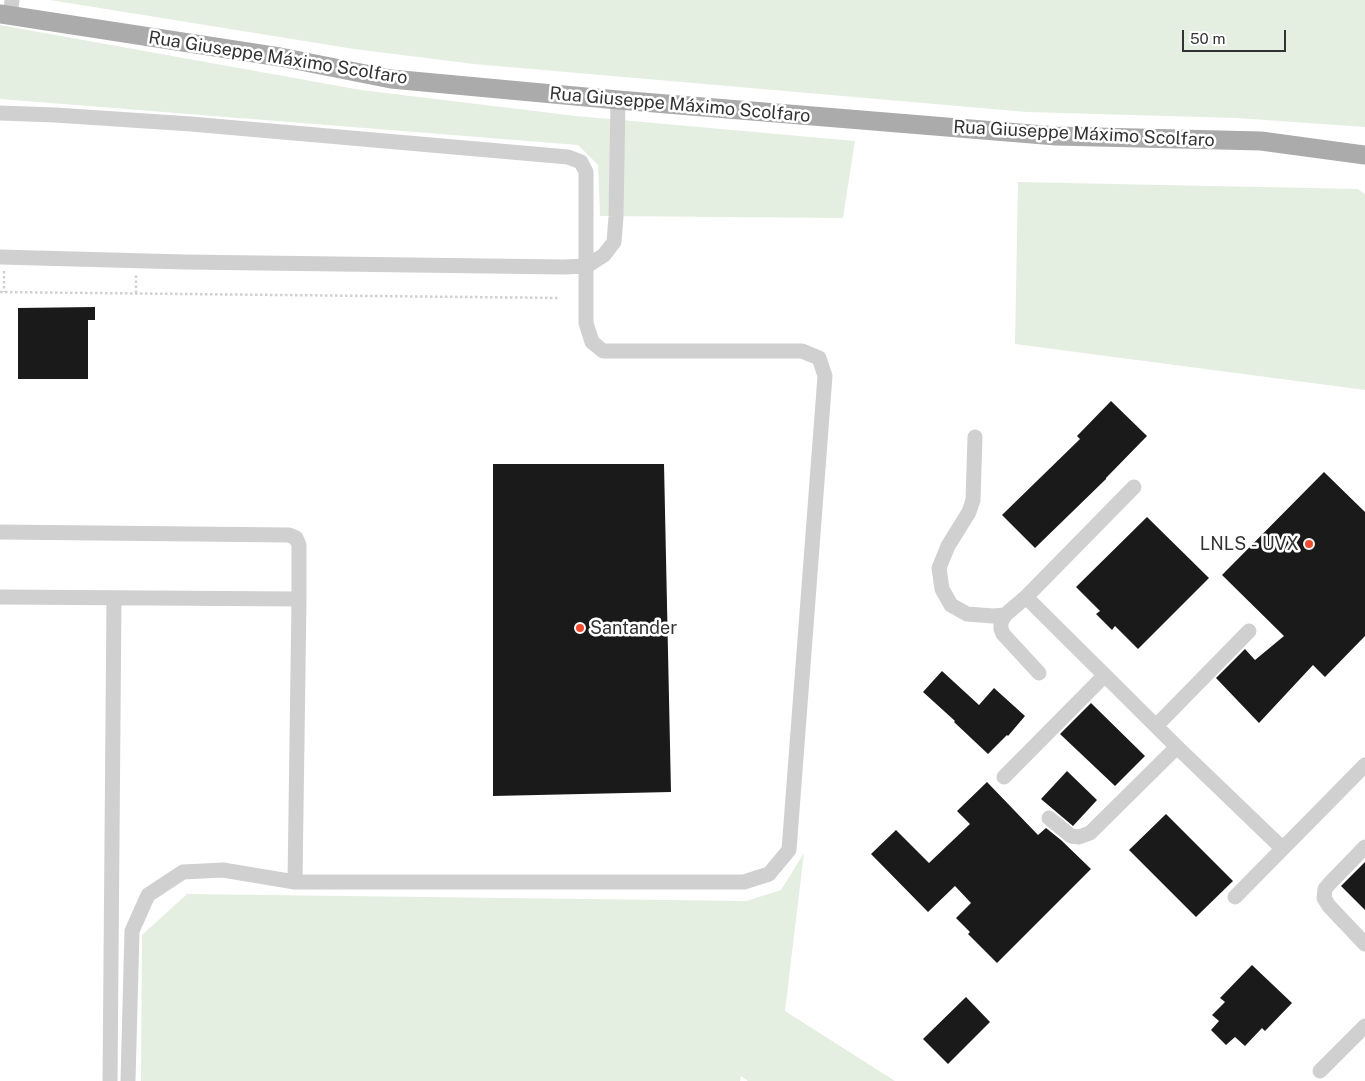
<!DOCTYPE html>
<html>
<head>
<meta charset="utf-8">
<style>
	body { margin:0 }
	#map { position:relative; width:1365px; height:1081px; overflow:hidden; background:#fff; font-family:"Public Sans",sans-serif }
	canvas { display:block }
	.scale { position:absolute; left:1182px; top:30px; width:104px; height:22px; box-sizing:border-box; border:2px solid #333; border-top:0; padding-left:6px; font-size:15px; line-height:18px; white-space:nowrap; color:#333; -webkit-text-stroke:4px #fff; paint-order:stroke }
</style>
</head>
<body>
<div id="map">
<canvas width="1365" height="1081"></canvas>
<div class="scale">50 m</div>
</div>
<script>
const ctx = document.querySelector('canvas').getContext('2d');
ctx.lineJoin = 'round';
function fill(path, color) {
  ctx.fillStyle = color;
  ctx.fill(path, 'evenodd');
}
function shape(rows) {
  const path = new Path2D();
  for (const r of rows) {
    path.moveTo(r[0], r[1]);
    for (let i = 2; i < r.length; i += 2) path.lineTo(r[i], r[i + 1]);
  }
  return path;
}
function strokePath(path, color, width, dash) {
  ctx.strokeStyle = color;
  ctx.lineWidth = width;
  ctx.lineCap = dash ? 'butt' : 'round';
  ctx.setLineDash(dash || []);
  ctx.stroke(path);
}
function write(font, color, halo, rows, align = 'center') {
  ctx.font = font + ' "Public Sans",sans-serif';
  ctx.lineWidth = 5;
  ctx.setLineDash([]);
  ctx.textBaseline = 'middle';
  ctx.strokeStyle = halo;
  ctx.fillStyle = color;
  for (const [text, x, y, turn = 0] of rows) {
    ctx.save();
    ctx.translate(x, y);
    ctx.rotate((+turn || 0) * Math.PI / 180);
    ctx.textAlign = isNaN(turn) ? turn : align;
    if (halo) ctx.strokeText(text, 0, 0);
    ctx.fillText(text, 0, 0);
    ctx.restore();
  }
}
fill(shape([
	[50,0,1365,0,1365,127,1236,118,1027,112,474,64,354,49],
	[0,25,361,90,576,116,855,141,843,218,600,216,598,165,578,145,0,99],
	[1018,182,1358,189,1365,194,1365,390,1015,344],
	[804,853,785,1011,895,1081,748,1081,741,1076,740,1081,141,1081,142,935,187,894,746,901,781,890]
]), '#e5efe1');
fill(shape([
	[95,307,95,320,88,320,88,379,18,379,18,308],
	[1111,401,1147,436,1106,478,1106,479,1035,548,1002,515,1080,439,1077,436],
	[493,464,664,464,671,792,493,796],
	[1324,472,1365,512,1365,636,1325,677,1313,665,1259,723,1216,678,1245,649,1255,660,1284,636,1222,575],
	[1147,517,1209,578,1138,649,1115,626,1112,630,1096,614,1100,611,1076,587],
	[942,671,979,705,994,688,1025,716,1008,736,1007,735,988,754,954,722,955,721,923,692],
	[1091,703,1145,756,1115,786,1060,734],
	[1067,771,1097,800,1073,826,1041,799],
	[987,782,1038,835,1046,828,1061,840,1091,869,997,963,968,934,970,932,956,918,971,903,955,886,928,912,871,854,896,830,929,863,970,824,957,811],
	[1166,814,1233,881,1196,917,1129,850],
	[1365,862,1365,910,1341,886],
	[1252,965,1292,1003,1265,1031,1262,1028,1245,1046,1235,1037,1226,1045,1211,1030,1219,1021,1212,1015,1225,1002,1220,998],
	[966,997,990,1022,948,1064,923,1039]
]), '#1a1a1a');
strokePath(shape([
	[4,271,4,292],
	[0,292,560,298],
	[136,293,136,274]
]), '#d0d0d0', 2.5, [2.5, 2.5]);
strokePath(shape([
	[10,16,12,0],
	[0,113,55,115,191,124,568,157,581,162,586,172,586,323,592,342,603,351,802,351,819,358,825,376,789,850,769,874,744,882,295,882,223,870,183,872,148,895,132,931,128,1081],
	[0,257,185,262,564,267,587,266,604,255,614,242,616,217,618,100],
	[975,437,973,500,969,512,948,546,939,568,942,589,951,605,967,614,993,616,1005,615,1026,597,1177,747,1282,848],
	[0,532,289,535,296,538,299,545,299,599,295,882],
	[0,597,299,599],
	[1026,597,1134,487],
	[1005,615,1001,622,1001,629,1003,634,1039,673],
	[1156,726,1249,631],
	[1004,777,1105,675],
	[1049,818,1071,836,1079,837,1090,833,1177,747],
	[1365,847,1330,883,1325,889,1324,898,1329,906,1365,944],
	[1235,897,1365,765],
	[1320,1071,1365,1026],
	[110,1081,114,598]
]), '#d0d0d0', 15);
strokePath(shape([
	[0,14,280,57,391,79,618,100,1056,136,1261,141,1365,155]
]), '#ababab', 19);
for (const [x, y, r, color] of [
	[1309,544,5,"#ee4b30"],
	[580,628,5,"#ee4b30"]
]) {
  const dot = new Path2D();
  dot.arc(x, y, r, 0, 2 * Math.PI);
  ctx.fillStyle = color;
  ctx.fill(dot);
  strokePath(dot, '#fff', 2);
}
write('18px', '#333', '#fff', [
	["Rua Giuseppe Máximo Scolfaro",278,58,9],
	["Rua Giuseppe Máximo Scolfaro",680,105,5],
	["Rua Giuseppe Máximo Scolfaro",1084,134,3]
]);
write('18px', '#333', '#fff', [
	["LNLS - UVX",1299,544],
	["Santander",590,628,"left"]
], 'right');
</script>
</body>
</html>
